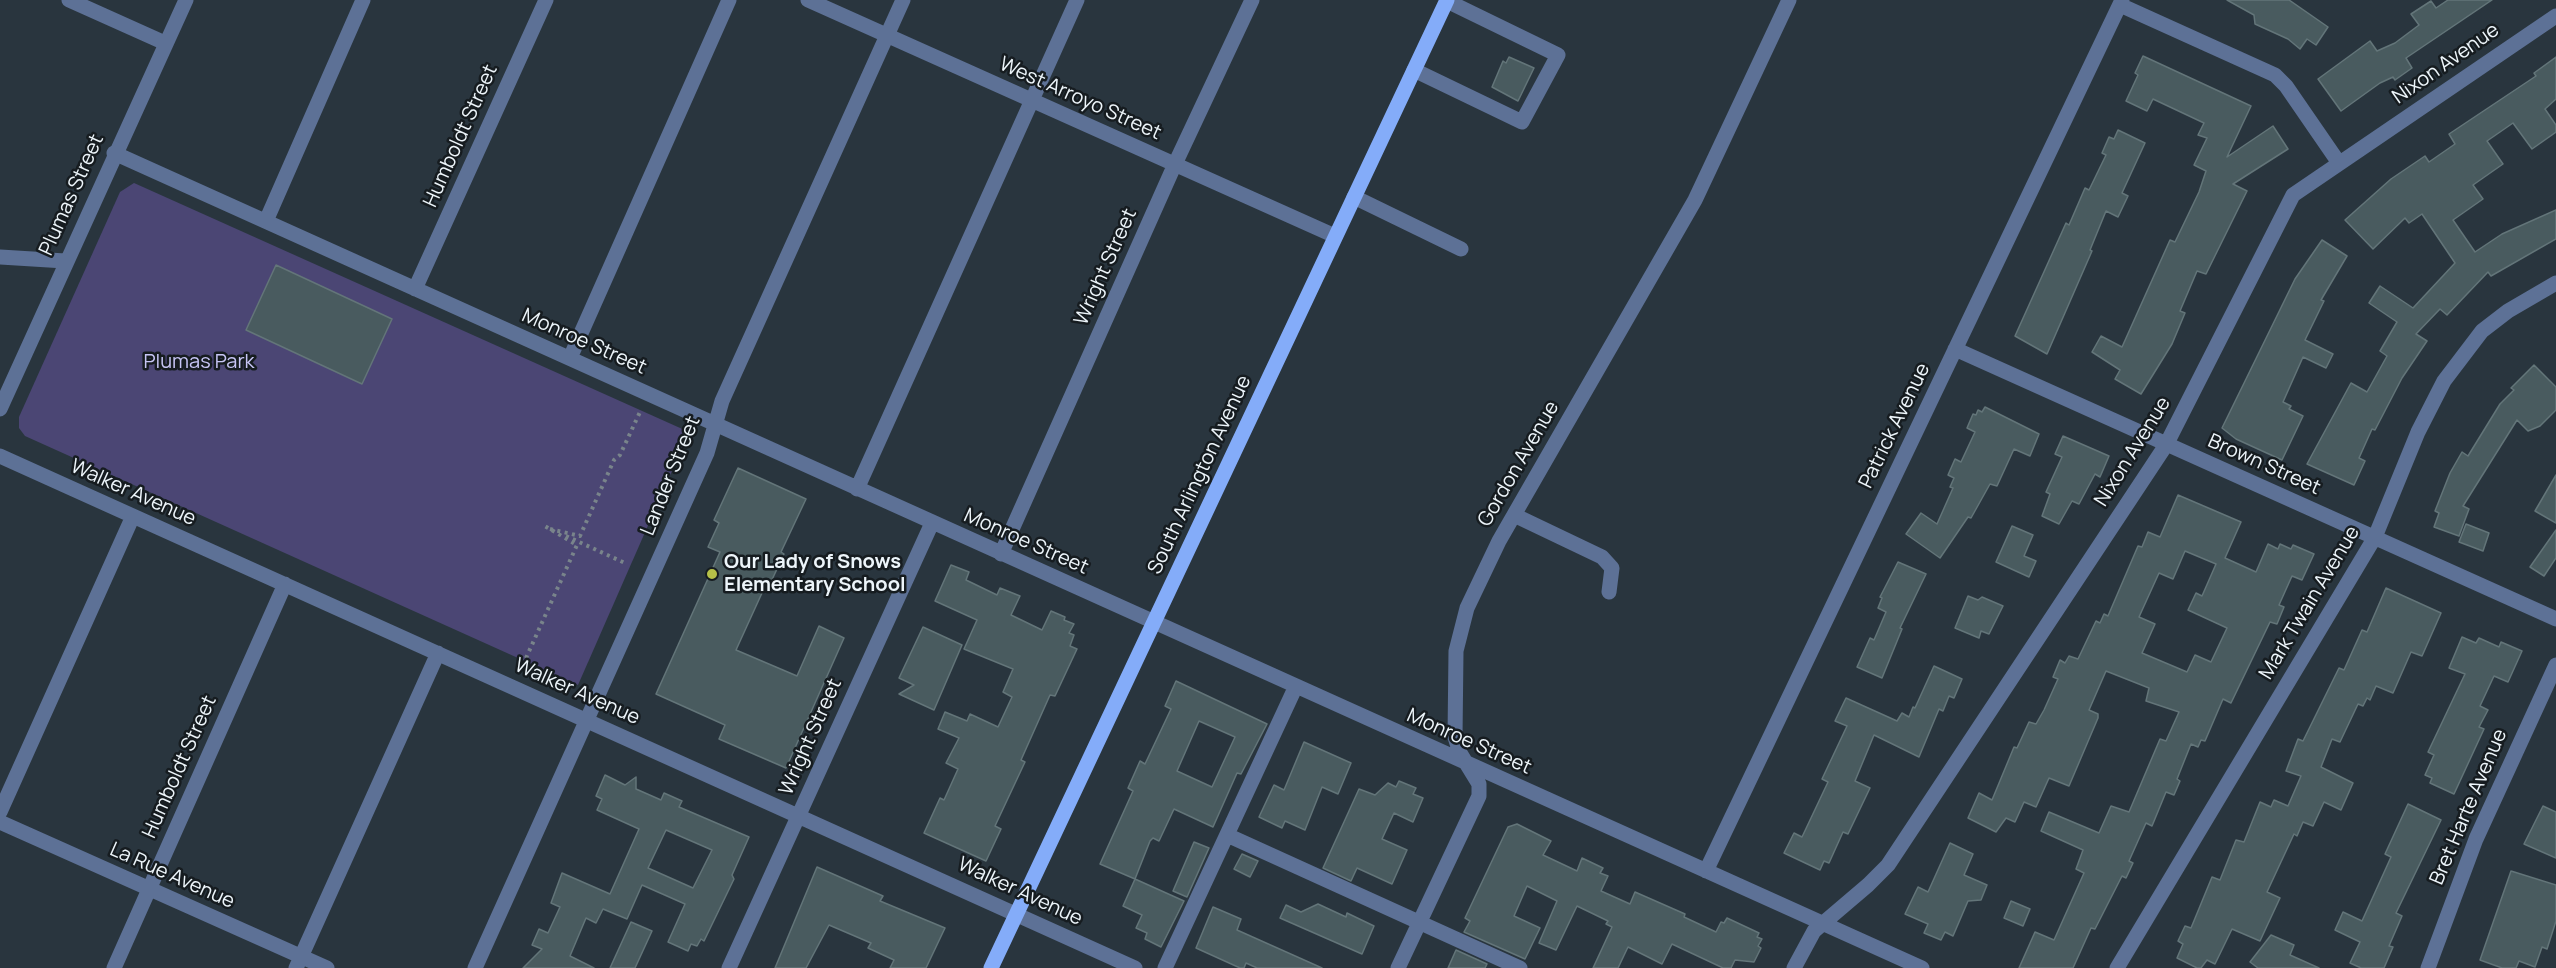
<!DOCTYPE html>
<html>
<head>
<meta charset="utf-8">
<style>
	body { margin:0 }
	canvas { display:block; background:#29353e }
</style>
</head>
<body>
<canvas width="2556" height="968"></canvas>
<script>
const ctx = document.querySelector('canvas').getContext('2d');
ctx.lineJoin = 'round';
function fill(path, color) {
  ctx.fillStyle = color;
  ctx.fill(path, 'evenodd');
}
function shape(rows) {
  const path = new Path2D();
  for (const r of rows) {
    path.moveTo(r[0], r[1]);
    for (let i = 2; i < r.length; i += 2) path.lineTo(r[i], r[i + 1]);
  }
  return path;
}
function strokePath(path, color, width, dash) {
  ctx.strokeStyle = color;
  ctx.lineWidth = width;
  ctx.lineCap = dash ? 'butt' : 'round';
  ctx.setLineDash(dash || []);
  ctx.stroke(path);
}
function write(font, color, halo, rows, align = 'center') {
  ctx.font = font + ' Manrope,sans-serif';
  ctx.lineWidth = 5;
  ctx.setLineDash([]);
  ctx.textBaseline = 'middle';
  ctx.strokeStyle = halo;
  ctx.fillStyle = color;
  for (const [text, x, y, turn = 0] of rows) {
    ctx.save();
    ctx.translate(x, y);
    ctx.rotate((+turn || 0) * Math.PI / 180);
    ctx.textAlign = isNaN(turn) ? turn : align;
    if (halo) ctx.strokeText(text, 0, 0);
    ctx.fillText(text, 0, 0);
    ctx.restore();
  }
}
fill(shape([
	[134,183,689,432,578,685,25,436,19,428,19,417,120,192]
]), '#4b4674');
const building = shape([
	[2227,0,2289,0,2328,27,2316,45,2307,39,2300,49,2288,39,2255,24,2254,15,2227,0],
	[2448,0,2492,0,2406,58,2412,68,2395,80,2393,77,2380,83,2341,111,2318,79,2370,41,2377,51,2395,43,2419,25,2411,14,2431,1,2436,8,2448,0],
	[2143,56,2251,106,2227,157,2273,126,2288,149,2233,184,2247,191,2206,274,2197,271,2180,311,2185,313,2172,344,2141,394,2115,379,2120,370,2092,352,2101,336,2122,347,2170,240,2175,242,2199,192,2206,171,2194,165,2207,138,2198,135,2204,123,2153,99,2147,111,2126,101,2138,75,2135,73,2143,56],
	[1509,57,1534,68,1518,101,1492,87,1503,61,1506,63,1509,57],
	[2556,57,2556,99,2545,109,2556,125,2556,132,2532,149,2513,123,2487,141,2503,164,2473,185,2483,199,2453,220,2475,252,2502,234,2556,210,2556,239,2491,276,2488,272,2447,315,2440,309,2416,334,2427,341,2402,378,2375,430,2372,429,2359,458,2365,461,2354,485,2307,464,2351,383,2367,392,2387,356,2380,351,2397,322,2369,303,2380,286,2413,308,2455,263,2422,214,2409,223,2405,218,2373,249,2345,220,2391,179,2425,156,2429,162,2455,144,2449,134,2536,76,2534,73,2556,57],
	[2118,130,2145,143,2122,193,2128,196,2118,217,2106,211,2090,250,2092,251,2047,354,2015,336,2066,223,2069,225,2085,188,2089,190,2106,155,2102,153,2109,137,2114,139,2118,130],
	[2322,240,2347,256,2321,300,2324,301,2305,340,2333,354,2326,368,2303,357,2283,402,2291,406,2289,409,2303,416,2282,460,2236,439,2222,428,2295,279,2322,240],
	[276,265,392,319,362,384,246,330,276,265],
	[2534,365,2556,387,2556,410,2540,426,2528,431,2517,420,2463,506,2469,509,2459,536,2434,527,2439,513,2435,511,2450,473,2462,452,2468,456,2500,404,2514,390,2511,388,2534,365],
	[1985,407,2039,434,2030,456,2014,449,1997,486,1990,484,1971,518,1968,517,1940,558,1906,534,1921,513,1937,524,1953,488,1950,487,1954,478,1948,475,1955,459,1961,462,1975,432,1967,428,1973,414,1976,415,1978,410,1982,412,1985,407],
	[2063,436,2109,456,2100,477,2095,474,2079,504,2072,501,2059,524,2042,516,2050,494,2046,492,2062,457,2055,454,2063,436],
	[738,468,806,499,781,552,784,554,770,584,767,582,736,650,797,676,819,626,844,638,786,768,719,739,725,725,656,694,720,552,708,547,719,523,714,520,738,468],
	[2556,475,2556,523,2535,511,2556,475],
	[2178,495,2241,522,2225,558,2256,572,2268,544,2278,549,2280,544,2291,549,2293,545,2314,554,2302,580,2292,576,2279,605,2284,607,2277,624,2270,622,2231,703,2223,699,2205,741,2201,740,2198,747,2191,744,2177,779,2180,781,2174,795,2166,792,2152,826,2146,823,2129,861,2133,863,2126,878,2122,876,2095,929,2091,928,2073,968,2019,968,2035,932,2054,940,2084,873,2076,869,2083,850,2041,831,2049,812,2099,833,2111,806,2129,812,2160,739,2166,741,2179,712,2146,701,2149,688,2106,671,2089,710,2098,714,2098,718,2069,786,2049,778,2036,807,2024,802,2015,822,2006,818,1996,832,1968,818,1979,793,1992,800,2014,747,2017,748,2029,722,2036,724,2044,710,2058,679,2053,677,2060,660,2065,663,2069,656,2078,659,2096,621,2100,623,2104,614,2108,616,2138,546,2142,547,2148,532,2160,537,2178,495],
	[2185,551,2216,564,2202,596,2196,593,2188,610,2227,628,2211,662,2195,655,2187,672,2142,653,2155,624,2139,617,2159,573,2173,579,2185,551],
	[2466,524,2489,533,2483,551,2459,542,2466,524],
	[2012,526,2033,535,2024,556,2036,561,2029,577,1996,562,2012,526],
	[2556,530,2556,558,2544,576,2530,567,2556,530],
	[1898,562,1926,574,1900,628,1902,629,1882,678,1857,667,1870,638,1874,640,1886,612,1878,608,1882,598,1880,597,1898,562],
	[951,565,969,572,966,580,997,595,1000,588,1020,596,1011,615,1042,630,1051,611,1065,617,1064,620,1074,624,1069,633,1074,635,1070,646,1077,649,1055,696,1050,695,1021,760,1025,762,995,826,1001,829,986,861,924,833,940,798,944,800,958,769,946,763,959,738,938,729,945,712,967,721,970,714,998,727,1012,697,1003,692,1013,669,964,649,977,620,935,601,951,565],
	[2386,588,2441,613,2422,656,2411,652,2393,693,2376,686,2370,700,2367,698,2363,706,2358,704,2340,742,2332,739,2321,767,2353,783,2341,810,2324,802,2313,826,2303,822,2297,836,2294,834,2267,892,2280,898,2260,941,2232,929,2215,964,2207,960,2201,968,2197,968,2177,958,2183,944,2178,941,2185,926,2191,928,2212,877,2220,880,2236,840,2244,842,2260,802,2271,807,2274,800,2288,806,2301,776,2286,771,2298,739,2303,741,2339,668,2344,670,2362,630,2367,632,2386,588],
	[1968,596,1978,600,1982,597,2003,606,1989,634,1981,631,1979,638,1955,628,1968,596],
	[923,627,962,645,934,710,899,694,914,685,899,678,923,627],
	[2462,637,2476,643,2479,638,2499,647,2501,642,2522,651,2508,682,2494,676,2480,706,2488,710,2479,727,2484,729,2454,794,2430,783,2432,778,2425,775,2434,755,2428,752,2465,674,2449,668,2462,637],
	[1934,666,1962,679,1954,698,1949,696,1943,711,1939,709,1919,757,1874,735,1855,781,1870,788,1848,834,1843,832,1829,863,1824,861,1820,870,1784,853,1794,833,1802,837,1828,782,1822,779,1847,726,1835,721,1846,698,1897,721,1902,713,1909,717,1913,707,1915,708,1934,666],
	[1176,681,1267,724,1241,774,1237,773,1213,827,1174,809,1159,841,1153,838,1150,841,1135,879,1184,901,1161,947,1145,939,1147,933,1136,928,1142,915,1123,906,1135,879,1100,864,1133,791,1128,788,1140,761,1145,764,1171,709,1165,706,1176,681],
	[1199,721,1235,737,1212,787,1177,771,1199,721],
	[1304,742,1351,763,1338,794,1322,787,1305,830,1285,821,1282,828,1259,817,1274,785,1284,790,1304,742],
	[605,775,625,785,636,777,636,789,661,800,664,793,682,801,679,807,749,837,732,875,734,879,704,941,701,939,697,946,691,944,688,951,668,942,685,904,642,885,627,919,603,909,596,923,586,918,570,956,594,968,523,968,542,949,532,945,539,929,548,933,560,907,551,903,562,873,610,894,639,829,597,810,602,799,596,796,605,775],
	[666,830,712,850,693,888,648,868,666,830],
	[1399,781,1416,788,1413,794,1423,798,1413,822,1394,813,1382,839,1407,850,1392,884,1357,868,1351,881,1323,868,1359,789,1375,795,1388,783,1396,787,1399,781],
	[2408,804,2441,820,2396,913,2402,916,2389,946,2393,947,2384,968,2361,968,2350,963,2360,942,2335,930,2343,912,2362,921,2391,857,2385,854,2408,804],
	[2543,806,2556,812,2556,858,2524,844,2543,806],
	[1517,824,1551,841,1543,855,1577,871,1582,858,1603,868,1600,873,1608,876,1601,891,1630,904,1635,892,1685,914,1684,917,1716,932,1721,922,1724,923,1727,918,1759,933,1757,937,1762,939,1758,946,1761,948,1754,962,1735,960,1731,968,1723,968,1672,944,1662,964,1628,947,1618,968,1593,968,1612,927,1606,924,1608,921,1577,906,1556,950,1539,943,1557,901,1527,886,1514,916,1540,928,1525,959,1464,932,1470,921,1465,918,1508,827,1517,824],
	[1194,842,1209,848,1187,897,1173,891,1194,842],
	[1950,843,1973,854,1964,875,1987,885,1981,900,1968,901,1953,936,1945,932,1941,940,1924,933,1928,924,1905,914,1918,887,1928,892,1950,843],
	[1242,854,1258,861,1250,877,1234,869,1242,854],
	[817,867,883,896,880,901,945,928,926,968,890,968,894,960,868,948,871,943,829,925,806,968,775,968,817,867],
	[2511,871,2556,885,2556,921,2547,949,2542,947,2535,967,2519,961,2516,968,2502,968,2480,960,2511,871],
	[2011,901,2030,909,2023,926,2004,918,2011,901],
	[1318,904,1346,917,1347,913,1374,926,1362,954,1280,918,1286,905,1301,912,1318,904],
	[1213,907,1241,919,1237,930,1322,968,1257,968,1246,963,1244,968,1240,968,1196,948,1213,907],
	[631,922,652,931,635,968,610,968,631,922],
	[2271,935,2294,945,2290,955,2319,968,2258,968,2250,962,2271,935],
	[1456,950,1487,964,1485,968,1448,968,1456,950]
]);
fill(building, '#495b5f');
strokePath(building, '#637579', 1.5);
strokePath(shape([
	[550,529,580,536,614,460,620,455,640,412],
	[566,536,625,563],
	[526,658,577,545,543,525]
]), '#79848b', 4, [3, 4.5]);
strokePath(shape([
	[69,0,165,43],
	[808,0,1335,236],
	[2120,5,2275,75,2286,86,2339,163],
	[1414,70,1522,122,1558,55,1447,1],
	[114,153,1922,968],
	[1354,197,1461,249],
	[266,221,363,0],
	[0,257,65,261],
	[415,289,546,0],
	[1955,349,2556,619],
	[570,358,729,0],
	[0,409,186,0],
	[0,456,1135,968],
	[857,489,1077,0],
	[1514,515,1602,557,1612,568,1609,592],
	[1001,554,1175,164,1252,0],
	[0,812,133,516],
	[0,822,327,968],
	[1227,835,1520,968],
	[1706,871,2122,0],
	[114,968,285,584],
	[296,968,438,653],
	[475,968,707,453,722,401,903,0],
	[729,968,932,523],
	[1165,968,1296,686],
	[1398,968,1479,796,1479,784,1460,753,1455,737,1456,651,1467,608,1499,541,1695,200,1789,0],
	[1794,968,1814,931,1868,885,1888,865,2166,445,2293,195,2556,16],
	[2117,968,2375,537,2418,432,2444,381,2482,331,2508,311,2556,283],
	[2428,968,2476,839,2556,665]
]), '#5d7196', 15);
strokePath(shape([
	[991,968,1447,0]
]), '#84acf9', 15);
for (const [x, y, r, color] of [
	[712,574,6,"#b6c148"]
]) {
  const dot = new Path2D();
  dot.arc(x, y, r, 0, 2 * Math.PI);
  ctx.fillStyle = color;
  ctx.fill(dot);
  strokePath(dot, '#161c20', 2);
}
write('20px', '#edf5fa', '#161c20', [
	["Nixon Avenue",2446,64,-35],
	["West Arroyo Street",1080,99,24],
	["Humboldt Street",461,136,-66],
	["Plumas Street",72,195,-66],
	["Wright Street",1106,267,-66],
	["Monroe Street",584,342,24],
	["Patrick Avenue",1895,426,-64],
	["Nixon Avenue",2133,452,-58],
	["Gordon Avenue",1519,464,-60],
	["Brown Street",2264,465,24],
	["South Arlington Avenue",1200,475,-65],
	["Lander Street",671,476,-68],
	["Walker Avenue",133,493,24],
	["Monroe Street",1026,542,24],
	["Mark Twain Avenue",2310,603,-59],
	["Walker Avenue",577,692,24],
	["Wright Street",811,737,-66],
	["Monroe Street",1469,742,24],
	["Humboldt Street",180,767,-66],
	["Bret Harte Avenue",2469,807,-67],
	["La Rue Avenue",172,876,24],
	["Walker Avenue",1020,892,25]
]);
write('20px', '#c7c5f5', '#161c20', [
	["Plumas Park",199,362]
]);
write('bold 20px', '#edf5fa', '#161c20', [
	["Our Lady of Snows",724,562],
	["Elementary School",724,585]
], 'left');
</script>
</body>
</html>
